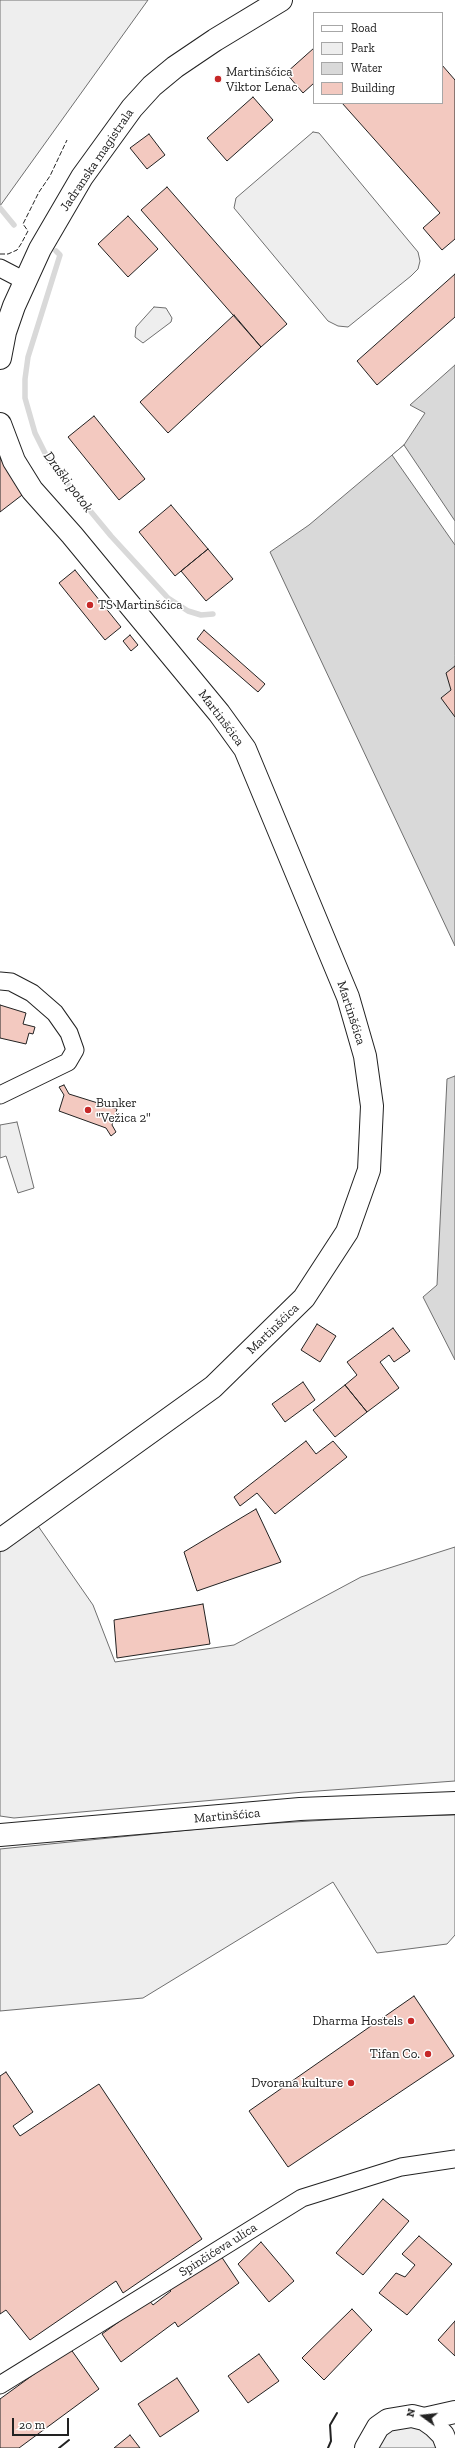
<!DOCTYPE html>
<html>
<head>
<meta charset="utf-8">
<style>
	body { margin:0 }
	#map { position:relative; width:455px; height:2448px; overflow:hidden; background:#fff; font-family:"Zilla Slab",serif }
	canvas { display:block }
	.legend { position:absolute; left:313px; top:12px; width:130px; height:92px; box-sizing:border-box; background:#fff; border:1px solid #a7a7a7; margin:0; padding:5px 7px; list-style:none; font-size:12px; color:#222 }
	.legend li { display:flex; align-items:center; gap:8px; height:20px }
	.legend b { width:20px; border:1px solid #a7a7a7 }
	.north { position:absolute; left:403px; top:2396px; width:40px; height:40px; -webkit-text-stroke:3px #fff; paint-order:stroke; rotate:285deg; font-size:11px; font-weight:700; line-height:16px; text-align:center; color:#222 }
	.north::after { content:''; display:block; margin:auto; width:14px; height:18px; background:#222; clip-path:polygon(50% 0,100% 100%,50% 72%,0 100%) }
	.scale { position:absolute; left:12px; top:2418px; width:57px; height:18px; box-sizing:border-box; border:2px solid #222; border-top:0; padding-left:5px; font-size:12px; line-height:14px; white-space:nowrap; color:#222; -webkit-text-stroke:3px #fff; paint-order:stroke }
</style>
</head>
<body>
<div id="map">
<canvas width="455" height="2448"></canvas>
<ul class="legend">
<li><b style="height:5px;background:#fff"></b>Road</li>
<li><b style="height:11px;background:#eee"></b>Park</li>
<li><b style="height:11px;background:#d9d9d9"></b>Water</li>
<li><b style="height:11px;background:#f3c9c0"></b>Building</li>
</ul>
<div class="north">N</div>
<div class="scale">20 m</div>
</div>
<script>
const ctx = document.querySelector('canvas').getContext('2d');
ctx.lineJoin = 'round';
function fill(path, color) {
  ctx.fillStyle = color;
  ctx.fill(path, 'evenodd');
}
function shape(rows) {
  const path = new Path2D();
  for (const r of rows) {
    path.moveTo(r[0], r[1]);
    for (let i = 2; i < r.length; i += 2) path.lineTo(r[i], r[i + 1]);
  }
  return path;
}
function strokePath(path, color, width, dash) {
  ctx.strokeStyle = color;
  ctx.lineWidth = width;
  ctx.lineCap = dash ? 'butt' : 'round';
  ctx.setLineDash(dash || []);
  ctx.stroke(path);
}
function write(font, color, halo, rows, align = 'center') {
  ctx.font = font + ' "Zilla Slab",serif';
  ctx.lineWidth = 3;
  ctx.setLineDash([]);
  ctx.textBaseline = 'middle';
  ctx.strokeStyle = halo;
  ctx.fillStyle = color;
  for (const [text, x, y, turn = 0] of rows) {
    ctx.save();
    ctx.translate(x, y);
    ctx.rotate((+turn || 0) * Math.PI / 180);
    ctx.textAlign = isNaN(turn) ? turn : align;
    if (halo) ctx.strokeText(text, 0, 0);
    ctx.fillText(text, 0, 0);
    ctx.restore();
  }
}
const green = shape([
	[0,0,148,0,0,206,0,0],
	[313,132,319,133,418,252,420,261,418,269,411,276,348,327,338,326,328,321,234,208,236,198,313,132],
	[154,307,166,308,172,318,171,322,143,343,135,337,136,327,154,307],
	[17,1122,34,1188,18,1193,6,1156,0,1158,0,1125,17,1122],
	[36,1523,93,1605,115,1662,234,1645,361,1577,455,1547,455,1781,304,1792,14,1818,0,1816,0,1552,36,1523],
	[455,1815,455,1935,447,1944,377,1953,333,1882,143,1998,0,2011,0,1849,229,1826,376,1817,455,1815],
	[416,2423,442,2448,373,2448,383,2431,416,2423]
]);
fill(green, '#eee');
strokePath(green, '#6f6f6f', 1);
const water = shape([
	[455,365,455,946,270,552,309,525,404,445,425,413,410,405,455,365],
	[455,1076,455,1360,423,1297,437,1285,447,1079,455,1076]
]);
fill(water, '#d9d9d9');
strokePath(water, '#6f6f6f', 1);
const pier = shape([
	[404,445,455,521,455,545,392,455,404,445]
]);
fill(pier, '#fff');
strokePath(pier, '#6f6f6f', 1);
strokePath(shape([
	[0,208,14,225],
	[56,251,60,255,28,357,25,379,25,398,35,433,49,461,111,536,168,598,188,611,201,615,213,614]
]), '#d9d9d9', 5.5);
const building = shape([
	[314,48,314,83,303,93,286,73,314,48],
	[442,65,455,80,455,239,442,250,423,228,440,213,342,103,442,103,442,65],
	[253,97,273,120,227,161,207,138,253,97],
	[149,134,165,155,147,169,130,148,149,134],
	[167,187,287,324,261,347,141,210,167,187],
	[128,216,158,249,128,277,98,244,128,216],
	[455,274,455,317,377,385,357,361,455,274],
	[234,315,261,347,168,433,140,402,234,315],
	[94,416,145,479,119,500,68,437,94,416],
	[0,458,26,492,0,512,0,458],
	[171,505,208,549,175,576,139,532,171,505],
	[208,549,233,579,206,601,181,571,208,549],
	[75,570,121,627,105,640,59,583,75,570],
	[204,630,265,684,258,692,197,639,204,630],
	[130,635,138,645,131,651,123,641,130,635],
	[455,666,455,717,441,698,451,690,446,673,455,666],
	[0,1005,26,1013,23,1024,35,1027,33,1034,29,1033,26,1044,0,1038,0,1005],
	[64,1085,69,1094,117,1109,112,1125,116,1132,111,1136,106,1128,59,1111,64,1095,59,1087,64,1085],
	[317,1324,336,1336,320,1362,301,1350,317,1324],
	[393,1328,410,1351,394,1362,389,1355,380,1362,399,1388,367,1412,345,1385,357,1375,347,1362,393,1328],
	[303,1382,315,1400,285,1422,272,1404,303,1382],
	[345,1385,367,1412,335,1437,313,1410,345,1385],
	[306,1441,316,1454,333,1441,347,1457,275,1514,257,1493,240,1506,234,1497,306,1441],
	[256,1509,281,1562,197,1591,184,1552,256,1509],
	[203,1604,210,1644,117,1658,114,1620,203,1604],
	[414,1996,454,2056,288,2167,249,2111,414,1996],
	[6,2072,33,2112,13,2126,20,2136,99,2084,202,2239,123,2293,116,2281,30,2340,6,2310,0,2314,0,2076,6,2072],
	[383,2199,409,2221,363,2275,336,2253,383,2199],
	[419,2236,452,2264,407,2315,379,2293,396,2273,405,2277,415,2265,402,2254,419,2236],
	[261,2242,294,2281,269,2302,238,2264,261,2242],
	[219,2253,239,2283,178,2327,175,2322,121,2362,102,2334,149,2300,153,2305,171,2291,167,2287,219,2253],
	[352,2309,372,2330,324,2380,302,2358,352,2309],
	[455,2321,455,2356,438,2340,455,2321],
	[70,2348,99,2389,19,2448,0,2448,0,2399,70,2348],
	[259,2354,279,2381,248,2403,228,2376,259,2354],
	[177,2378,199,2411,160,2437,138,2404,177,2378],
	[130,2435,140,2448,114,2448,130,2435]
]);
fill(building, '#f3c9c0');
strokePath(building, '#222', 1);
const minor = shape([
	[0,268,25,281],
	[0,981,11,982,32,993,55,1013,69,1033,75,1050,68,1062,0,1095],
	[0,2385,302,2198,401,2167,455,2159]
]);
const primary = shape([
	[0,358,5,332,14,306,40,249,82,177,132,108,152,86,175,67,215,40,281,0],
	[0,424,14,461,32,490,72,535,219,713,245,749,348,997,365,1056,372,1106,369,1170,347,1232,304,1298,213,1387,0,1540],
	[0,1835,300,1809,455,1803],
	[424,2419,455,2412],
	[366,2448,378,2427,388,2420,412,2416,424,2419,434,2426,443,2435,448,2448]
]);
strokePath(minor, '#222', 19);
strokePath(primary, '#222', 24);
strokePath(minor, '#fff', 17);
strokePath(primary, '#fff', 22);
strokePath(shape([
	[0,254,8,254,17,250,21,244,28,231,23,224,39,192,50,176,67,140]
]), '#222', 1, [5, 2]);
strokePath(shape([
	[59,2448,69,2440],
	[328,2448,331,2441,330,2425,337,2413]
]), '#222', 2);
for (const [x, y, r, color] of [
	[218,79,4,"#c62828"],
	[90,605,4,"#c62828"],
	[88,1110,4,"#c62828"],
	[411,2021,4,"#c62828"],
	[428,2054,4,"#c62828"],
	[351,2083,4,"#c62828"]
]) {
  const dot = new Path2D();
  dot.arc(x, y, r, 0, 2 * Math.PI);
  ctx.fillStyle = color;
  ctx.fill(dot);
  strokePath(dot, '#fff', 1.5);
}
write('13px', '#222', '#fff', [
	["Martinšćica",226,72],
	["Viktor Lenac",226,87],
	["TS Martinšćica",98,605],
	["Bunker",96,1103],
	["\"Vežica 2\"",96,1118],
	["Dharma Hostels",403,2021,"right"],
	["Tifan Co.",420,2054,"right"],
	["Dvorana kulture",343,2083,"right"]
], 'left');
write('13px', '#222', '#fff', [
	["Jadranska magistrala",97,160,-56],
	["Martinšćica",221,718,53],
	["Martinšćica",351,1013,72],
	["Martinšćica",273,1329,-44],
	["Martinšćica",227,1816,-5],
	["Spinčićeva ulica",218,2250,-32]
]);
write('italic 14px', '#222', '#fff', [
	["Draški potok",68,482,53]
]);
</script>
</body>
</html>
